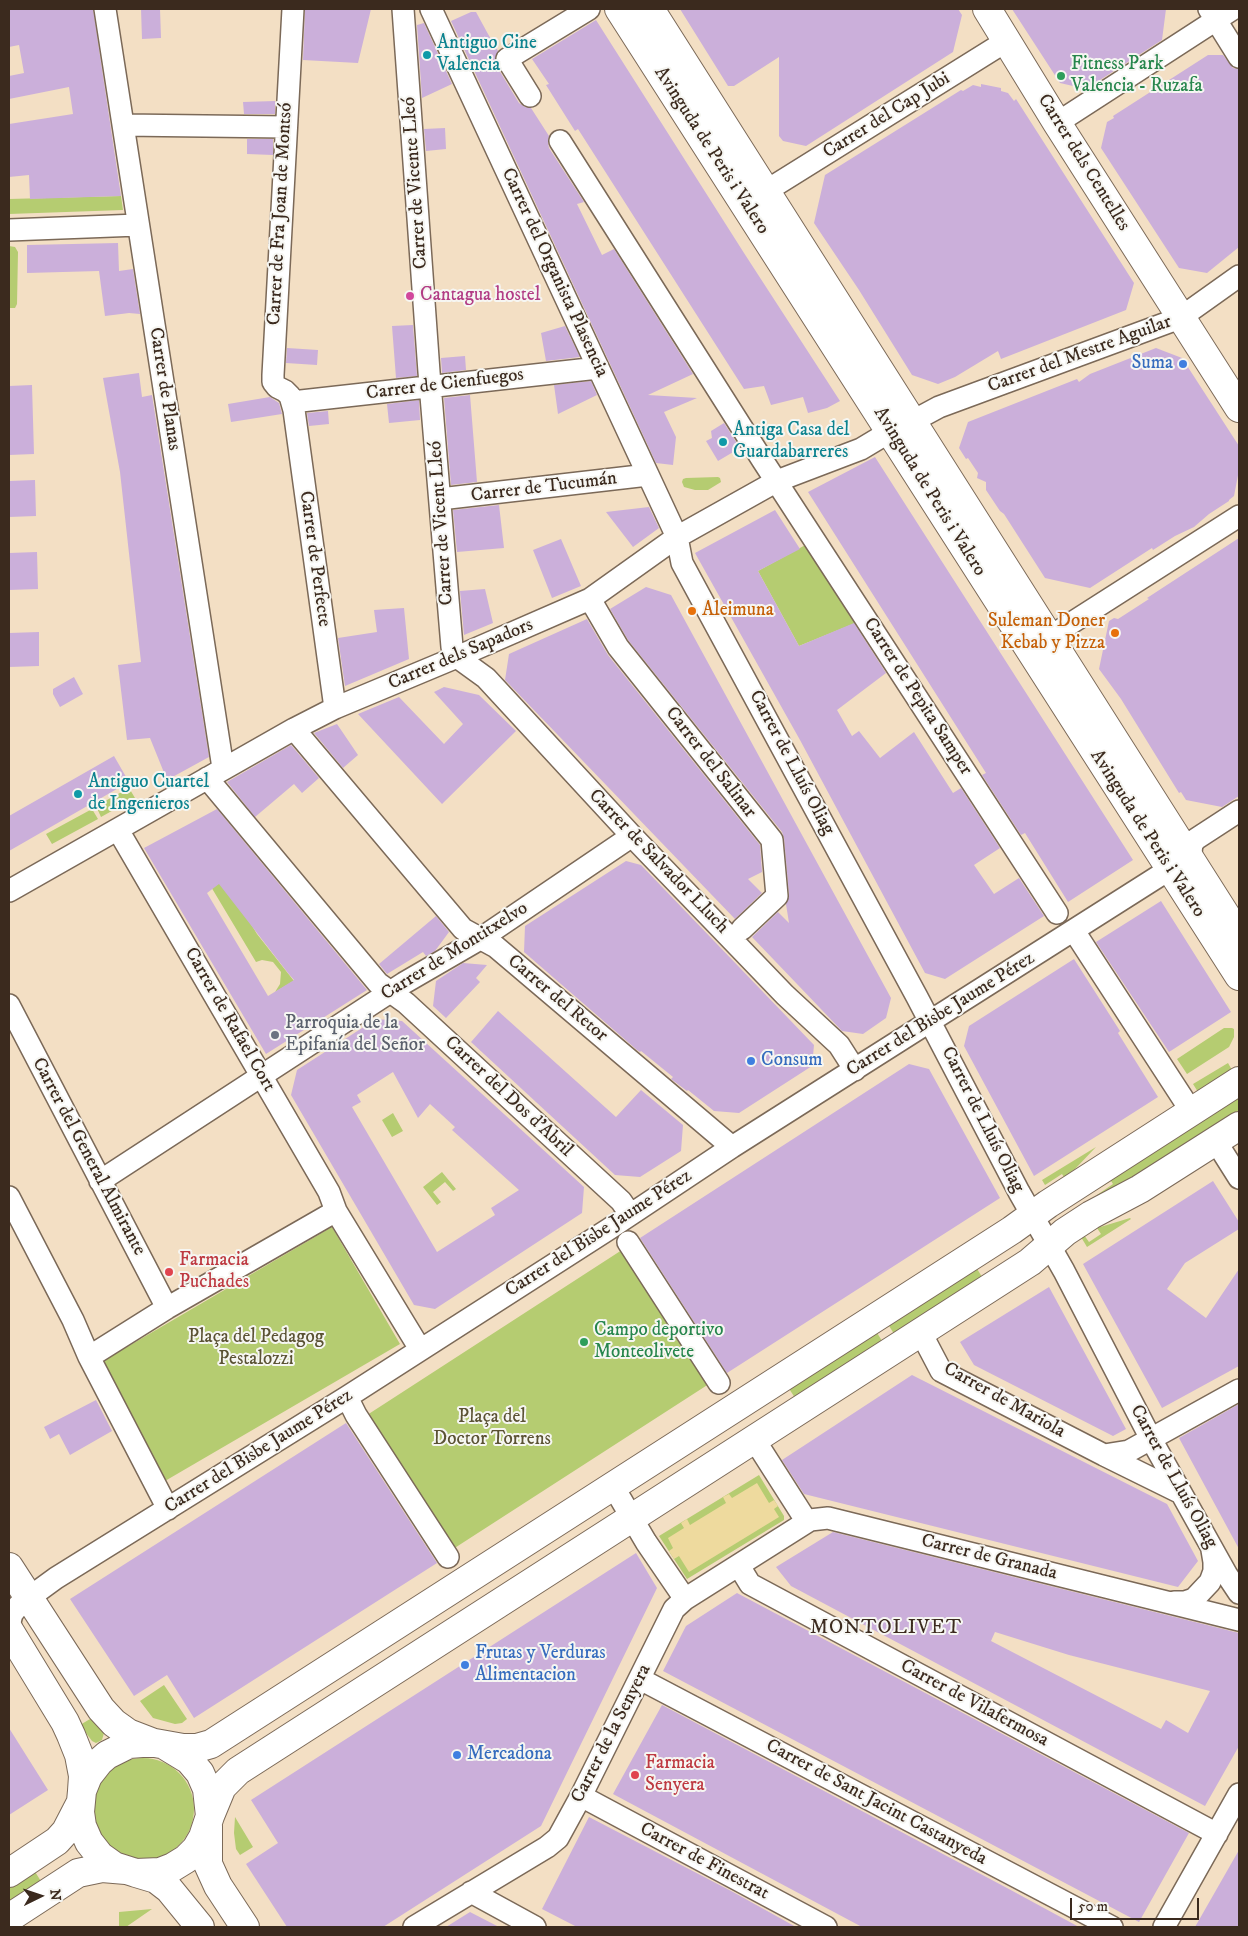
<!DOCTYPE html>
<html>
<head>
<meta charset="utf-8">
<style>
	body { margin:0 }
	#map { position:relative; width:1248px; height:1936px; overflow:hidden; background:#f3dfc4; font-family:"IM FELL DW Pica",serif }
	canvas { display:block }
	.frame { position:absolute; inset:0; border:10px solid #3b2a1e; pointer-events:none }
	.north { position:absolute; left:15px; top:1871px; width:50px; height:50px; -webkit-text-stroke:4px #f6f6f2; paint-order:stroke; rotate:86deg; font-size:14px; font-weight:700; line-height:20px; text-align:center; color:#3b2a1e }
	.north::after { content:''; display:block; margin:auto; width:18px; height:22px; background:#3b2a1e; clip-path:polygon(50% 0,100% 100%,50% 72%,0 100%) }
	.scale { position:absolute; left:1070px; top:1898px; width:129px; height:22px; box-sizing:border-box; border:2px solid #3b2a1e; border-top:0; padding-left:6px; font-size:15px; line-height:18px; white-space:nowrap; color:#3b2a1e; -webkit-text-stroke:4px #f6f6f2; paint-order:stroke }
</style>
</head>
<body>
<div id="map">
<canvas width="1248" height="1936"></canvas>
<div class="frame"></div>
<div class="north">N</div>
<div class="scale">50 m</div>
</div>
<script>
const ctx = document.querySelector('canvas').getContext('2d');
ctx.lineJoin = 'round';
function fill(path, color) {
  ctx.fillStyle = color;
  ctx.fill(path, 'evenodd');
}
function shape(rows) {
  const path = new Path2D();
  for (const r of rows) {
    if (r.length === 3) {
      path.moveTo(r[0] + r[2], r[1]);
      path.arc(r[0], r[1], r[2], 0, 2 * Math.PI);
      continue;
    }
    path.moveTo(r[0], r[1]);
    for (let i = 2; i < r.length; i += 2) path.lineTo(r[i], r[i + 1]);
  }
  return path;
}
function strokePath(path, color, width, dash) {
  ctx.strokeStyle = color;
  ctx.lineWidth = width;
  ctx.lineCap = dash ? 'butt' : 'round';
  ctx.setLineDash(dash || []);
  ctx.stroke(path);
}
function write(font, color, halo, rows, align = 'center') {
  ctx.font = font + ' "IM FELL DW Pica",serif';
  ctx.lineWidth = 4;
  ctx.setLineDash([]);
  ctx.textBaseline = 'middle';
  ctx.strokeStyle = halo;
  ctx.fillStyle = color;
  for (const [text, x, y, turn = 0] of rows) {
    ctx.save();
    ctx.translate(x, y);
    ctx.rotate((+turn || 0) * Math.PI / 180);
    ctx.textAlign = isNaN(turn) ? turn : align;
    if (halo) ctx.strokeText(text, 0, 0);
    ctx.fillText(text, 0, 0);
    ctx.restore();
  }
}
fill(shape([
	[121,196,123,210,9,214,9,199],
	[9,246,15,247,18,252,17,304,15,308,9,308],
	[718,477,720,478,721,482,708,490,695,490,684,487,682,482,683,479,686,478],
	[809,543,858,622,799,646,758,571],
	[129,788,135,798,101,817,96,806],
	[92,809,98,819,52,844,46,834],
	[195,860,236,899,257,934,294,981,275,992,280,984,281,972,273,962,262,960,256,962],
	[1224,1028,1232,1028,1234,1029,1234,1037,1229,1047,1187,1074,1177,1059],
	[1228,1063,1232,1070,1198,1092,1193,1084],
	[1239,1095,1239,1110,1067,1220,1098,1197,1097,1195,1113,1184,1111,1181,1061,1212,1059,1209],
	[393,1113,403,1131,392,1137,382,1120],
	[1096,1147,1075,1169,1064,1177,1062,1174,1045,1185,1042,1180],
	[442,1172,456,1189,453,1191,445,1182,433,1192,441,1202,437,1205,423,1187],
	[1130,1218,1131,1219,1087,1247,1081,1237,1084,1235,1089,1242,1101,1234,1097,1228],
	[332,1227,400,1344,165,1481,103,1361],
	[625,1248,712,1382,450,1551,364,1417],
	[974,1264,984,1280,896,1337,886,1321],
	[874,1328,884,1344,797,1401,786,1384],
	[759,1475,784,1516,784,1520,687,1579,659,1536],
	[164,1685,187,1719,182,1723,175,1724,153,1718,140,1701],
	[95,1716,104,1733,102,1740,96,1743,92,1741,80,1725],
	[143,1809,51],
	[235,1817,253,1847,240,1855,236,1849,234,1833],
	[32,1867,44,1886,9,1908,9,1882],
	[152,1909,126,1927,119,1927,119,1912]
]), '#b5cc71');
fill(shape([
	[757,1483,769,1503,774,1500,778,1506,774,1509,779,1517,689,1572,679,1556,674,1559,669,1551,673,1548,668,1538,684,1528,681,1523,687,1519,690,1525,726,1503,723,1497,729,1494,732,1498]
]), '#eeda9e');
fill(shape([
	[9,9,93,9,121,196,30,199,29,175,9,177,9,124,73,114,69,87,9,99,9,76,24,73,19,45,9,47],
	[141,9,160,9,161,38,142,39],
	[305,9,371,9,358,63,303,60],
	[680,9,958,9,962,15,953,52,806,146,783,141,779,136,779,57,734,86,728,86],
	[1012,9,1166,9,1162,40,1086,89,1060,83],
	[471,12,476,12,488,34,498,51,495,59,496,65,519,103,525,107,531,108,549,136,548,142,549,148,584,202,577,204,602,255,614,249,693,374,648,395,697,398,664,412,676,437,673,465,656,463,451,21],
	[596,20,744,253,840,401,827,408,808,413,803,397,771,405,764,386,744,389,578,129,575,131,546,85,549,84,532,59],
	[424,23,452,84,422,98,417,25],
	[1208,55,1223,55,1233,68,1239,69,1239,247,1207,273,1179,268,1101,148,1107,122,1114,118,1113,116],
	[981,84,1001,88,1001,91,1008,93,1014,101,1016,99,1134,283,1126,310,1001,359,998,351,955,377,938,384,912,375,859,290,814,223,825,175,961,90,963,91,973,85,981,87],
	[275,101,275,114,244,114,243,102],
	[445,128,446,149,426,151,424,129],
	[247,139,273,139,273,155,247,154],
	[118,243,119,271,133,269,140,314,129,313,105,316,99,271,27,273,27,245],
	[413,325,417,376,396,378,392,326],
	[565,326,580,357,546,361,541,333],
	[287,348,318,350,317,365,286,363],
	[1156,348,1182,358,1239,446,1239,470,1234,496,1229,500,1229,501,1209,514,1194,527,1175,536,1153,550,1152,548,1090,588,1045,578,1004,514,1000,511,986,490,986,482,977,478,978,473,968,458,966,459,959,448,968,422,1077,379,1079,382,1090,374],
	[465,356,466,370,442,373,441,358],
	[139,373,142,397,152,395,209,757,167,780,150,738,127,740,118,665,141,662,120,472,103,378],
	[591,381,597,395,558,414,554,385],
	[32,385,34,454,9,455,9,386],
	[470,395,477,482,451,485,444,398],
	[270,397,279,403,282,414,231,422,228,404],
	[419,400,420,420,389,423,387,404],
	[328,411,329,424,309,426,307,413],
	[724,423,740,448,718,461,706,441,712,438,711,431],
	[875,457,1133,860,1068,902,1025,833,1021,835,982,775,986,773,808,492],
	[35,480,36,516,9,517,9,481],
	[499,505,504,548,457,552,453,510],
	[649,507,659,528,633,547,606,512],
	[775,510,800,549,758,571,799,646,854,623,886,673,837,710,852,736,859,731,880,758,914,732,953,793,961,788,1000,848,974,865,994,894,1019,878,1044,916,945,979,925,973,800,740,695,553],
	[1239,538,1239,796,1222,807,1186,800,1181,792,1179,793,1121,699,1099,669,1109,621,1114,618,1118,619,1149,599,1147,598],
	[561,539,581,586,552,598,533,550],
	[37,552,38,589,9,590,9,553],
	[646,587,671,595,891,998,886,1018,863,1034,842,1031,752,937,778,912,789,923,786,904,789,895,784,838,782,832,628,640,610,609],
	[485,589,493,623,464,635,460,591],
	[404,608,409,659,345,686,338,638,377,632,374,610],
	[587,619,608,655,760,845,762,872,748,879,762,893,735,919,505,680,509,654],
	[39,632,39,666,9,667,9,633],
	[74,677,83,694,60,707,53,694,53,689],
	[444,687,479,695,516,731,442,804,358,714,399,697,444,744,463,724,434,692],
	[337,724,358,755,343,768,314,733],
	[291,745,319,778,302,793,294,784,255,817,227,782],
	[114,756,129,782,9,851,9,816],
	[217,809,367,990,266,1054,144,848],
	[219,884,288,973,294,980,268,996,207,893],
	[626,861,641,865,814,1045,812,1066,739,1113,714,1111,688,1090,687,1091,671,1079,673,1077,641,1051,640,1052,637,1050,524,952,525,926],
	[1161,901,1231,1012,1169,1052,1096,942],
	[436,916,449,932,435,951,426,956,423,952,387,974,379,964],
	[1074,959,1120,1031,1118,1033,1158,1097,1034,1176,964,1046,969,1026],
	[463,963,487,965,476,978,480,982,446,1018,433,1006,436,981],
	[498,1011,616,1117,641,1090,683,1125,681,1151,640,1177,615,1175,471,1042],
	[376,1019,402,1021,584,1187,582,1213,435,1309,414,1305,291,1095,297,1070],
	[393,1072,418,1118,430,1104,455,1127,452,1130,519,1190,491,1208,495,1215,437,1252,352,1107,361,1102,357,1095],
	[909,1064,929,1069,1000,1198,727,1373,640,1238],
	[1213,1181,1239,1222,1239,1229,1185,1263,1167,1289,1206,1318,1239,1269,1239,1366,1162,1408,1083,1264],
	[1049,1287,1126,1429,1113,1436,974,1365,960,1342],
	[912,1375,1167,1504,1198,1561,1178,1587,804,1494,782,1460],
	[96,1400,112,1431,70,1455,59,1434,50,1439,44,1427],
	[1239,1404,1239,1549,1179,1438],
	[346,1423,437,1563,194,1718,167,1675,134,1696,70,1599],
	[833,1532,1239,1633,1239,1746,1205,1806,791,1586,776,1567],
	[995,1632,1069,1655,1210,1691,1188,1733,1166,1720,1161,1729,991,1641],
	[636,1553,657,1588,541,1826,383,1927,287,1927,246,1864,278,1843,251,1800],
	[737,1593,1189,1833,1139,1922,663,1671,686,1626],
	[662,1705,1007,1888,1079,1927,862,1927,613,1794],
	[9,1728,48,1790,9,1815],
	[589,1817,733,1892,796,1927,577,1927,542,1909],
	[1239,1850,1239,1927,1195,1927],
	[470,1912,499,1927,446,1927]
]), '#cbafda');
const minor = shape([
	[105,9,223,768],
	[293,9,273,375,273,382,277,387,285,391,290,396,294,410,335,708],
	[403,9,429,372,452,647,457,657,486,678,632,836,785,995,839,1045,855,1070],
	[431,9,677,537,682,563,917,997,1019,1192,1064,1271,1151,1439,1227,1575,1239,1593],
	[1209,9,1239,57],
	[530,96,507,59,589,9],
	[1057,123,1233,9],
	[123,125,286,127],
	[560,141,763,461,1057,913],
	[766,191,1008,40],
	[9,230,138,225],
	[292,402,598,368],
	[440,499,648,475],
	[590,599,618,647,772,840,777,896,742,929],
	[1037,645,1239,516],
	[294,729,463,929,496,947,732,1147],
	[207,778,378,983,406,1003,621,1201,630,1214],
	[118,830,329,1192,336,1211,420,1349],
	[1192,864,1191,852,1192,844,1196,839,1239,811],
	[9,891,294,729,335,708,457,657,590,599,677,537,777,481,861,449,891,431,913,421,939,407,1180,318,1239,276],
	[1074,931,1191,1111],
	[9,1005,167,1308],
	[1215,1140,1239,1178],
	[100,1181,404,983,480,939,632,836],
	[9,1197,73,1320,89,1357],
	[628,1242,719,1383],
	[920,1331,941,1371,1104,1455,1129,1451,1239,1390],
	[347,1397,356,1415,448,1557],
	[754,1439,807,1522],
	[1104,1455,1181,1493],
	[613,1486,646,1542,685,1599],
	[168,1509,89,1357,167,1308,336,1211],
	[739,1566,750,1584,1217,1834],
	[1174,1602,1185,1602,1194,1599,1210,1582,1214,1571,1214,1562,1212,1550],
	[12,1635,10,1622,12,1614,19,1605,56,1578,347,1397,609,1229,732,1147,1170,869],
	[640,1679,1112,1927],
	[581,1796,826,1927],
	[471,1892,535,1927],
	[414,1927,547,1847,558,1838,581,1796,674,1609,685,1599,810,1520,828,1518,1239,1620],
	[1164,1927,1239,1794]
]);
const major = shape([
	[619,9,1239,976],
	[650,9,1239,936],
	[987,9,1057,123,1239,408],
	[9,1567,101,1709,114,1723,128,1733,154,1743],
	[9,1630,65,1722,71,1735,79,1755,83,1776,82,1791],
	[166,1746,189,1760,200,1773,207,1789,210,1816,203,1837,196,1849,186,1859,173,1867,160,1872,136,1873,114,1866,100,1856,89,1842,82,1826,80,1812,82,1791,88,1776,99,1762,107,1755,129,1744,142,1743,155,1743,183,1748,197,1748,211,1744,1012,1230,1048,1204,1239,1081],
	[210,1816,222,1787,238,1771,1030,1262,1065,1232,1091,1215,1140,1189,1239,1126],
	[208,1826,208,1864,218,1886,245,1927],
	[9,1873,57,1841,66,1831,80,1804],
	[136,1873,156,1879,169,1889,200,1927],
	[9,1918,78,1873,102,1868,126,1870]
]);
strokePath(minor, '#7b6958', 24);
strokePath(major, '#7b6958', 30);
strokePath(minor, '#fff', 21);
strokePath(major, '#fff', 28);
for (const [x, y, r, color] of [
	[427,55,5,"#0f9aa8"],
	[1061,76,5,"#2e9e5b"],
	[410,296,5,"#d1479c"],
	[1183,364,5,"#3f7fe0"],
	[723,442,5,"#0f9aa8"],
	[692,611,5,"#e8710a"],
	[1115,633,5,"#e8710a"],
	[78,794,5,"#0f9aa8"],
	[275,1035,5,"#6b7280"],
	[751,1061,5,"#3f7fe0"],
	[169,1272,5,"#e0444e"],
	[584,1342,5,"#2e9e5b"],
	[465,1665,5,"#3f7fe0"],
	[457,1755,5,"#3f7fe0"],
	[635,1775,5,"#e0444e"]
]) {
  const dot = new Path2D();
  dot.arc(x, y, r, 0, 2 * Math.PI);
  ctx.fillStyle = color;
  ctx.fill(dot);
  strokePath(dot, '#f6f6f2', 2);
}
write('19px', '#0d838f', '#f6f6f2', [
	["Antiguo Cine",437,44],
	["Valencia",437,66],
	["Antiga Casa del",733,431],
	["Guardabarreres",733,453],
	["Antiguo Cuartel",88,783],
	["de Ingenieros",88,805]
], 'left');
write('19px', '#27864d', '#f6f6f2', [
	["Fitness Park",1071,65],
	["Valencia - Ruzafa",1071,87],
	["Campo deportivo",594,1331],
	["Monteolivete",594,1353]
], 'left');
write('19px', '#3b2a1e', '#f6f6f2', [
	["Carrer del Cap Jubi",887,116,-32],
	["Avinguda de Peris i Valero",711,151,57],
	["Carrer dels Centelles",1083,163,58],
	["Carrer de Vicente Lleó",416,183,-94],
	["Carrer de Fra Joan de Montsó",281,214,-87],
	["Carrer del Organista Plasencia",554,273,65],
	["Carrer del Mestre Aguilar",1080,355,-20],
	["Carrer de Cienfuegos",445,385,-7],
	["Carrer de Planas",164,389,81],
	["Carrer de Tucumán",544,488,-7],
	["Avinguda de Peris i Valero",929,492,58],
	["Carrer de Vicent Lleó",442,523,-94],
	["Carrer de Perfecte",314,559,82],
	["Carrer dels Sapadors",461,655,-23],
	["Carrer de Pepita Samper",917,697,57],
	["Carrer del Salinar",710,763,52],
	["Carrer de Lluís Oliag",791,763,62],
	["Avinguda de Peris i Valero",1147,834,57],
	["Carrer de Salvador Lluch",658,862,46],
	["Carrer de Montitxelvo",455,952,-32],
	["Carrer del Retor",557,999,40],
	["Carrer del Bisbe Jaume Pérez",941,1015,-32],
	["Carrer de Rafael Cort",229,1020,60],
	["Carrer del Dos d'Abril",508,1097,43],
	["Carrer de Lluís Oliag",982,1120,63],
	["Carrer del General Almirante",88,1157,62],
	["Carrer del Bisbe Jaume Pérez",599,1234,-33],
	["Carrer de Mariola",1004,1401,29],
	["Carrer del Bisbe Jaume Pérez",259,1452,-32],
	["Carrer de Lluís Oliag",1173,1477,61],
	["Carrer de Granada",989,1558,14],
	["Carrer de Vilafermosa",974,1704,28],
	["Carrer de la Senyera",612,1734,-63],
	["Carrer de Sant Jacint Castanyeda",876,1803,28],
	["Carrer de Finestrat",704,1862,28]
]);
write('19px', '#b23c85', '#f6f6f2', [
	["Cantagua hostel",420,296]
], 'left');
write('19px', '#366cbe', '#f6f6f2', [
	["Suma",1173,364,"right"],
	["Consum",761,1061],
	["Frutas y Verduras",475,1654],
	["Alimentacion",475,1676],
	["Mercadona",467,1755]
], 'left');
write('19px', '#c56008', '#f6f6f2', [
	["Aleimuna",702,611],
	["Suleman Doner",1105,622,"right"],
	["Kebab y Pizza",1105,644,"right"]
], 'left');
write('19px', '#5b616d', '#f6f6f2', [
	["Parroquia de la",285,1024],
	["Epifanía del Señor",285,1046]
], 'left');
write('19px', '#be3a42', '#f6f6f2', [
	["Farmacia",179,1261],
	["Puchades",179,1283],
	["Farmacia",645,1764],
	["Senyera",645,1786]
], 'left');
write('19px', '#5a5233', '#f6f6f2', [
	["Plaça del Pedagog",256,1338],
	["Pestalozzi",256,1360],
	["Plaça del",492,1418],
	["Doctor Torrens",492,1440]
]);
ctx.letterSpacing = '1px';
write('20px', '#3b2a1e', '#f6f6f2', [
	["MONTOLIVET",886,1629]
]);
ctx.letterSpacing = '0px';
</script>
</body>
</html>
